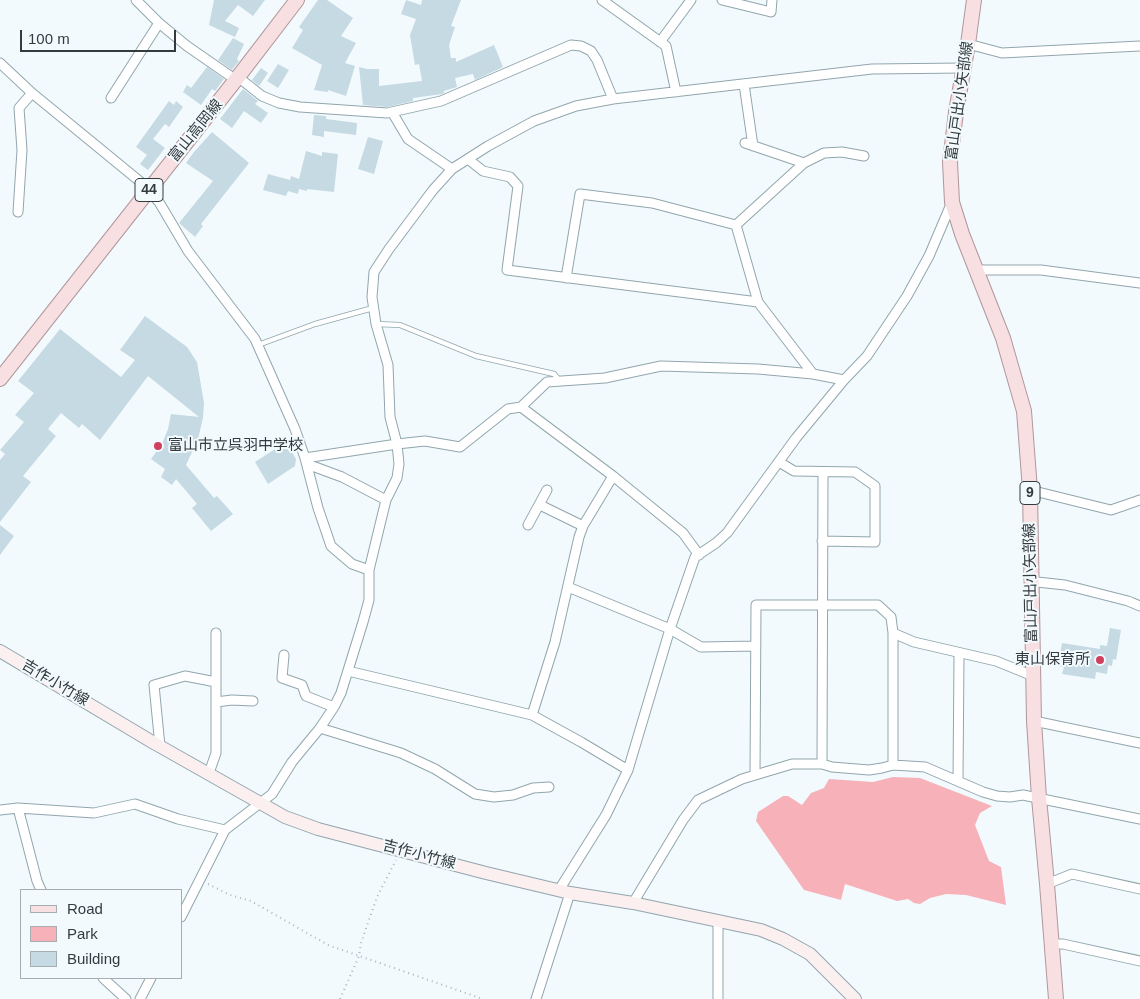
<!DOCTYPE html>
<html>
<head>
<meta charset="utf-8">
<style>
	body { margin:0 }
	#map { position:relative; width:1140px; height:999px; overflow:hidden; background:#f2fafe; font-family:Arial,sans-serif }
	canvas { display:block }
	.legend { position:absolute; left:20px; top:889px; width:162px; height:90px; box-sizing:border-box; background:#f2fafe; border:1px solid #a6aeb1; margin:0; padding:6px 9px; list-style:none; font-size:15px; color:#333b3e }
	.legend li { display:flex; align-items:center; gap:10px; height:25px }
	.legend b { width:25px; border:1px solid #a6aeb1 }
	.scale { position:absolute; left:20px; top:30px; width:156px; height:22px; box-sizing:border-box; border:2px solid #333b3e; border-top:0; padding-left:6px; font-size:15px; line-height:18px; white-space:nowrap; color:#333b3e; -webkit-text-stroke:4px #f2fafe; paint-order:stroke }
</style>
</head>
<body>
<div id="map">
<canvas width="1140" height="999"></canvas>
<ul class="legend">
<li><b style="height:6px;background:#f8dfe1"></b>Road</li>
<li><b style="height:14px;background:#f7b1b9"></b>Park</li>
<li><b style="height:14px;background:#c5dae2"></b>Building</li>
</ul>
<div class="scale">100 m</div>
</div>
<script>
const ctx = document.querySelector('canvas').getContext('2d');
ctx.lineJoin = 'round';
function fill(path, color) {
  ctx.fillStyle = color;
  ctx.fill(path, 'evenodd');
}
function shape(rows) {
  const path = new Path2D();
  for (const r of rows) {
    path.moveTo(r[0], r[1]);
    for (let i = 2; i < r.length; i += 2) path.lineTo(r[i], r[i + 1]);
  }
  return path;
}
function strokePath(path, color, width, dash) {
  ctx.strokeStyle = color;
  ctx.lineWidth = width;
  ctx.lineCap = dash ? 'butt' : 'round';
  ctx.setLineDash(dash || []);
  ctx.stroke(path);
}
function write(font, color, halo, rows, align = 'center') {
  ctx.font = font + ' Arial,"Noto Sans JP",sans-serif';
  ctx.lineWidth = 4;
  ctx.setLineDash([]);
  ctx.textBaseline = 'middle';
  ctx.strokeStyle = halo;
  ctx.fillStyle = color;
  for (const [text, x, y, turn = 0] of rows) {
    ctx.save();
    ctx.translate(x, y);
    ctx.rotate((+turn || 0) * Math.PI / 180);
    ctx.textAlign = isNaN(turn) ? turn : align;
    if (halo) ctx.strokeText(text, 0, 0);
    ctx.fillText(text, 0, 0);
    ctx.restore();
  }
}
fill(shape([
	[893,777,920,778,992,806,980,813,975,825,989,861,1001,867,1006,905,966,895,946,894,930,898,920,904,914,903,908,899,897,901,845,884,841,900,804,890,756,821,758,812,783,796,788,796,802,805,811,793,824,788,829,779,873,782]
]), '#f7b1b9');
fill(shape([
	[214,0,265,0,253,16,238,5,225,21,239,28,235,37,209,25],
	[318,0,327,0,353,18,341,36,356,43,345,63,355,66,346,96,328,90,328,92,314,90,322,65,292,48,303,30,299,27],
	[406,0,421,5,422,0,461,0,451,26,455,27,449,45,451,58,456,58,456,62,494,45,503,67,475,80,473,74,455,78,457,87,444,91,444,93,442,94,413,98,413,101,387,107,363,105,359,67,367,69,379,69,379,86,422,81,419,64,415,65,410,35,416,19,401,14],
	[233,38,244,44,237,59,239,61,232,70,218,60],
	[278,64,289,70,278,88,267,81],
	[207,67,224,79,215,91,212,89,201,105,183,92,187,85,191,88],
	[261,68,268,73,259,86,252,80],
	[243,89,258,101,255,104,268,113,261,123,244,111,232,128,220,119],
	[169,101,174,105,176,101,183,107,169,127,165,124,153,139,165,148,148,170,140,164,147,155,136,147],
	[314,115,326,116,326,119,357,123,356,135,324,131,324,137,312,135],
	[212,132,249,163,201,224,203,226,195,237,179,223,213,181,186,163,194,152],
	[368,137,383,141,374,174,358,169],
	[306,151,322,156,322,152,338,154,334,192,307,189,307,191,299,189,298,194,288,191,286,196,263,190,268,174,290,180,291,176,299,179],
	[145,316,187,347,197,362,204,403,203,418,198,439,186,465,214,498,217,496,233,514,211,531,192,508,197,504,176,479,172,485,161,477,165,469,151,459,162,444,168,429,171,414,199,417,148,376,100,440,82,424,79,428,61,413,48,429,56,436,23,476,31,482,0,522,0,460,5,454,0,450,24,422,15,415,34,393,18,381,60,329,121,377,135,360,120,350],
	[286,442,296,459,295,466,268,484,255,462],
	[0,525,14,536,0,555],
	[1110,628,1121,630,1116,660,1113,659,1112,666,1108,665,1107,674,1096,672,1095,679,1062,674,1064,667,1058,666,1062,643,1100,649,1100,645,1107,646]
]), '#c5dae2');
const lane = shape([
	[376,324,400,325,476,356,554,374,559,380],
	[258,345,315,324,373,308]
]);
const street = shape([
	[136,0,159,23,187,46,236,80],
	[602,0,666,46,676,92],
	[722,0,771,12,772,0],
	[660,42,691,0],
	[968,44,1002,53,1140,46],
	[0,63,32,93,143,184,159,202,188,251,255,339,295,429,305,458,318,508,331,546,352,564,369,570],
	[238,77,262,96,279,103,300,107,387,113,441,101,571,45,581,46,591,51,597,60,613,99],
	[744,84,753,146],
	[111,98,159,23],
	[392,112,408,139,452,169],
	[745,143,804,163],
	[468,159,483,171,510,177,518,186,507,270,758,302],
	[18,212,22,150,19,108,32,93],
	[736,225,758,302,813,374],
	[736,225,804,163,824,153,842,152,864,156],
	[978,270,1041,270,1140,283],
	[566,278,580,194,652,203,736,225],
	[521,407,613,476,683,533,699,555],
	[305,458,397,444,425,441,460,447,508,409,521,407,547,382,605,378,661,366,758,369,813,374,844,380],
	[779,462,794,471,855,472,875,486,875,542,822,541],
	[307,464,342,477,386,500],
	[1030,490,1111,510,1140,500],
	[540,505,583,526],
	[528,525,547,490],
	[1037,582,1065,585,1128,601,1140,606],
	[568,587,670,629,701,647,756,646],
	[893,633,914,642,996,661,1033,676],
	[284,655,282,678,302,685,306,696,334,707],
	[348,671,532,715,581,742,628,770],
	[216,702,232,700,253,701],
	[532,715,555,642,579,537,583,526,613,476],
	[1034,721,1140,743],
	[320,728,401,753,435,769,475,794,494,797,513,795,533,788,549,787],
	[160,746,154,685,185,676,216,682],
	[822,764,823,472],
	[209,773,216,753,216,633],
	[755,775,756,605,878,605,891,617,893,633,893,765],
	[958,781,959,654],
	[18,808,37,881,41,890],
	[0,810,18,808,94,813,135,804,178,819,225,830],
	[1047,884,1072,874,1140,889],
	[559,890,606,815,628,770,670,629,695,557,716,543,727,533,796,438,844,380,867,356,907,296,929,256,952,202],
	[633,903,683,820,698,800,742,779,792,764,822,764,832,767,869,770,882,768,893,765,925,767,983,792,997,796,1010,797,1023,795,1140,819],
	[181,917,225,830,272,794,292,762,320,728,334,707,341,693,363,622,369,600,369,570,386,500,397,478,399,464,397,444,390,417,388,365,376,324,372,297,374,272,389,249,433,190,452,169,488,146,534,121,576,106,613,99,872,69,964,68],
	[1051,944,1063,944,1140,961],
	[103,978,126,999],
	[140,999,151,978],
	[536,999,570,893],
	[718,999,718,920]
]);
const secondary = shape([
	[0,651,154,743,285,817,318,829,486,873,570,893,633,903,761,930,783,939,810,954,855,999]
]);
const primary = shape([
	[974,0,968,44,956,112,950,162,952,202,962,234,1003,338,1024,411,1030,490,1034,721,1039,798,1047,884,1056,999],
	[0,379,238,77,297,0]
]);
strokePath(lane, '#91a6ad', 6);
strokePath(street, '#91a6ad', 11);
strokePath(secondary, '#91a6ad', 14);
strokePath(primary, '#b0979b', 16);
strokePath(shape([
	[208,884,230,895,251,901,328,945,483,999],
	[340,999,359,956,361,943,377,897,396,860]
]), '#adb5b8', 2, [1, 4]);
strokePath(lane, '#fff', 4.5);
strokePath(street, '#fff', 9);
strokePath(secondary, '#fceff0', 12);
strokePath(primary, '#f8dfe1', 14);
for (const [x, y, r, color] of [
	[158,446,5,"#cf3f5e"],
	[1100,660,5,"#cf3f5e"]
]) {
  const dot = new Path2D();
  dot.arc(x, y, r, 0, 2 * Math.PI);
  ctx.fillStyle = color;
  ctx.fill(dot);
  strokePath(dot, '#f2fafe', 2);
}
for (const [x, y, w] of [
	[149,190,28],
	[1030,493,20]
]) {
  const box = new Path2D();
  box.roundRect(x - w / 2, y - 11.5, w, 23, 4);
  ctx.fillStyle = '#f2fafe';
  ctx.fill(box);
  strokePath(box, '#333b3e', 1);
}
write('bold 14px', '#333b3e', null, [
	["44",149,190],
	["9",1030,493]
]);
write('15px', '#333b3e', '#f2fafe', [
	["富山戸出小矢部線",960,101,-82],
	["富山高岡線",196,131,-51],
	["富山戸出小矢部線",1031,583,-91],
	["吉作小竹線",55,683,31],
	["吉作小竹線",419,855,15]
]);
write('15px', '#333b3e', '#f2fafe', [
	["富山市立呉羽中学校",168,446],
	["東山保育所",1090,660,"right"]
], 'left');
</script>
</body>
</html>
